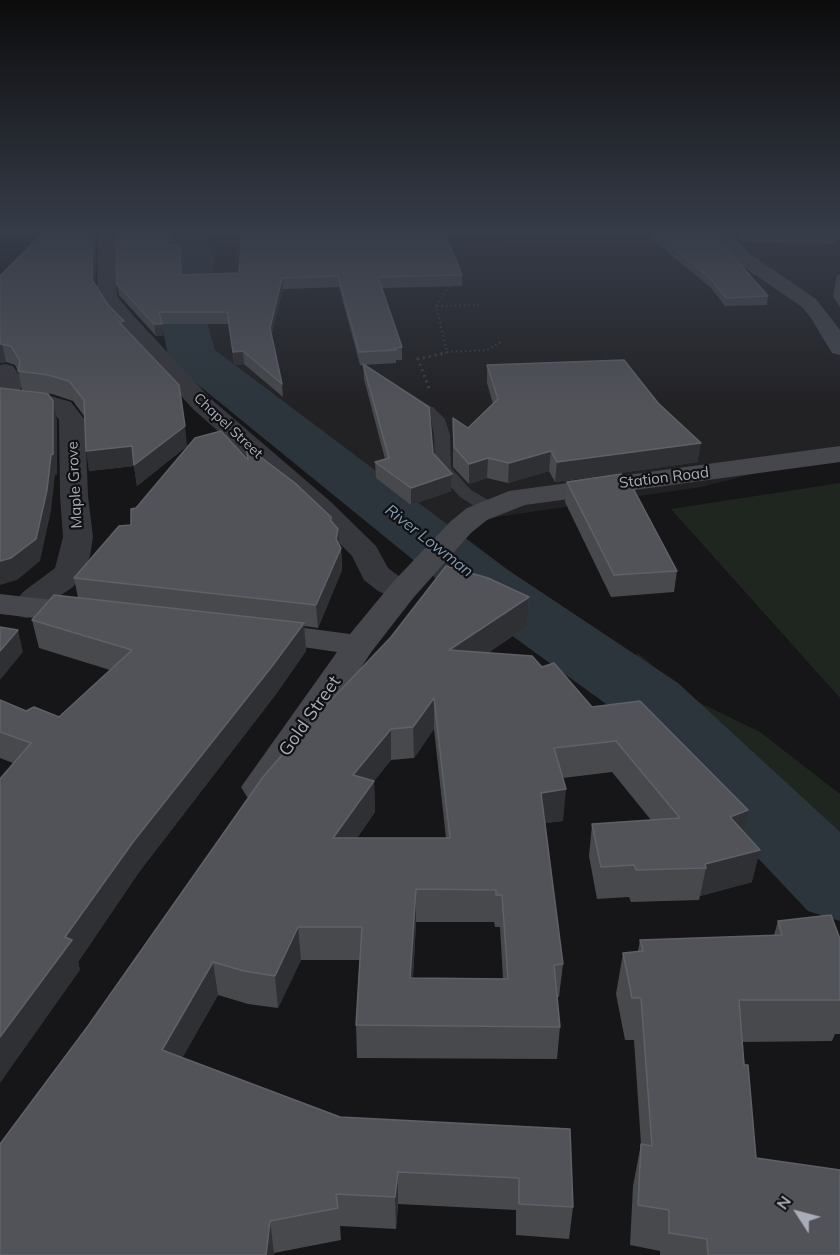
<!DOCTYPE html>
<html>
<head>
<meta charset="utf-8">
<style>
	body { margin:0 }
	#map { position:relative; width:840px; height:1255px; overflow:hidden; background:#161618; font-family:Mulish,sans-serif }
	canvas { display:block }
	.north { position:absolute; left:768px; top:1183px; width:60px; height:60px; -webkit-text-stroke:4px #111113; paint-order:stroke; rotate:306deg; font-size:16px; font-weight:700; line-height:24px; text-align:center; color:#a8adb8 }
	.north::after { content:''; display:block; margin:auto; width:21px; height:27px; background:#a8adb8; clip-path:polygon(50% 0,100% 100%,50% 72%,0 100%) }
</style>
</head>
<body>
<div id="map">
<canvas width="840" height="1255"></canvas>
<div class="north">N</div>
</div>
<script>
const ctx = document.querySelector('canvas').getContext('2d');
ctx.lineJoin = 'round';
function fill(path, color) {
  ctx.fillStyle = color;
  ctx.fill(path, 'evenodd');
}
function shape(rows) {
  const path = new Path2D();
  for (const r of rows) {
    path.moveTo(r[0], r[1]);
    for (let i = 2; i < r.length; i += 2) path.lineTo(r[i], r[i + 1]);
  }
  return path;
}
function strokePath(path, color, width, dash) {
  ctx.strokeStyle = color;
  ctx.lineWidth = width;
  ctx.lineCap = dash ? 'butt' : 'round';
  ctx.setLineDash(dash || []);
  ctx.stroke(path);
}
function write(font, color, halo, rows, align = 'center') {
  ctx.font = font + ' Mulish,sans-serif';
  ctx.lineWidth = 4.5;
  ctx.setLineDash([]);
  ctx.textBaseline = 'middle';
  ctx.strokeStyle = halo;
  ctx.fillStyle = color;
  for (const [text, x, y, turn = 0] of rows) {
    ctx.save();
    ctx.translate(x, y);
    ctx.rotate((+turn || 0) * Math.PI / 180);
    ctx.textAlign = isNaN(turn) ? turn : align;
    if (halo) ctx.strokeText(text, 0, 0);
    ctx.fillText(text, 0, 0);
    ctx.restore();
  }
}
fill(shape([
	[195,231,840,231,840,452,701,487,388,533,174,335,188,279]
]), '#222225');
fill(shape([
	[840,483,840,698,671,509],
	[638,653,694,700,760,732,840,794,840,910,729,795,605,683]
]), '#1e261f');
fill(shape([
	[171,231,209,231,208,245,214,255,214,299,208,326,215,350,508,570,678,683,840,832,840,921,808,911,624,717,460,598,175,366,168,356,162,326,170,299,174,255,168,245,171,231]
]), '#2c353c');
strokePath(shape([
	[457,273,460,268,452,246,595,241,593,237,639,235,636,231],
	[437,306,482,305],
	[447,352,487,350,502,341],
	[441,355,447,352,436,306,450,285]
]), '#3d3f44', 2, [1.5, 3]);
strokePath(shape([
	[429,388,418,359,445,353]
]), '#3d3f44', 3, [2, 4]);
fill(shape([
	[428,406,433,407,445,419,450,435,451,468,471,490,495,504,497,508,495,512,483,512,459,496,435,469,434,435,431,420,421,410,428,406]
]), '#37383d');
fill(shape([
	[98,231,116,231,117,296,130,312,211,399,331,502,376,546,388,568,400,577,414,583,419,590,414,597,403,599,392,597,378,591,364,580,352,556,311,514,193,409,114,322,97,296,98,231],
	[5,364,13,366,22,380,22,387,18,392,51,396,71,402,85,420,88,496,93,537,90,556,85,570,73,587,45,606,37,615,26,618,15,615,10,608,23,592,55,568,63,537,60,496,59,420,53,412,47,410,0,405,0,365,5,364]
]), '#37383d');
fill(shape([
	[707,231,726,231,752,255,816,299,840,330,840,355,832,353,811,318,802,307,738,263,707,231],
	[840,446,840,462,525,505,487,520,471,533,414,597,372,651,275,797,261,801,247,797,241,787,337,652,248,639,243,632,248,625,260,622,350,634,392,583,451,521,467,508,509,491,840,446],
	[0,594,87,604,98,607,103,614,98,621,87,624,0,614,0,594]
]), '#45474d');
fill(shape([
	[45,231,94,231,96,239,95,285,125,328,187,446,137,486,134,466,89,471,84,416,73,401,52,394,22,390,18,371,15,365,6,362,0,363,0,276],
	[737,231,839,231,836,244,742,242],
	[653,232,768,296,767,305,725,306,710,287,652,239],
	[172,245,181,256,182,275,462,275,462,286,382,288,402,347,402,360,396,360,396,363,364,365,433,453,452,474,451,491,411,505,376,478,375,462,385,459,364,379,363,365,360,365,339,287,283,289,271,337,282,384,283,397,244,364,234,365,229,324,162,324,163,336,156,336,119,295,117,284],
	[837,275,840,275,840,307,833,296],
	[487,365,698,462,555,482,549,471,508,483,487,478,469,484,453,467,453,418,468,428,493,404,487,383],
	[246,446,331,521,341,548,342,570,318,628,304,626,306,651,276,694,139,872,78,962,80,970,13,763,0,758,0,700,26,711,59,717,110,670,39,648,32,620,78,598,74,578,131,525,136,508,248,459],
	[567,482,677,571,674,592,611,597,565,502],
	[529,597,527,626,488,653,542,667,743,832,752,882,700,896,699,900,631,902,629,897,597,899,589,856,592,824,651,820,612,772,563,778,563,821,545,823,563,964,559,997,557,997,560,1027,557,1059,357,1058,356,1025,360,960,301,960,278,1008,248,1004,218,995,182,1058,340,1117,570,1129,573,1207,569,1239,516,1235,516,1210,398,1204,396,1229,340,1226,341,1240,274,1253,274,1255,0,1255,88,1026,263,777],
	[434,729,446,838,357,838,375,812,374,781,391,760,414,758],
	[416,922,494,922,495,927,500,927,503,979,413,978],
	[778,921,840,939,840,1034,835,1034,832,1041,742,1042,756,1158,840,1255,660,1255,660,1251,630,1245,633,1186,641,1144,634,1040,625,1040,616,994,623,953,638,951,640,940,774,935]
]), '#47494d');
fill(shape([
	[93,231,94,231,96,239,95,297,92,280],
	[172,231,177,231,169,256,167,245],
	[282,278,283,289,270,341,270,328],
	[154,324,162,324,163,336,156,336],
	[2,343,6,362,0,363,0,344],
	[243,351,244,364,234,365,233,352],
	[53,401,57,421,57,475,55,475,51,511,40,561,17,580,0,585,0,561],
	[185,426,187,446,137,486,134,466,89,471,86,451],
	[701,443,698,462,555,482,557,462],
	[551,451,549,471,508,483,509,463],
	[488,458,487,478,469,484,469,464],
	[452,474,451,491,411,505,411,488],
	[338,529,342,570,318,628,316,605],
	[529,597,527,626,448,680,449,650],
	[304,623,306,651,276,694,139,872,78,962,80,970,0,1083,0,1037,65,937,133,842],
	[18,630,23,652,0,680,0,651],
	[434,698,434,729,414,758,413,727],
	[391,729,391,760,374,781,375,812,335,869,333,838,353,775],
	[566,789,563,821,539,824,541,793],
	[748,810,741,842,730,817],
	[760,850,752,882,700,896,706,868,705,864],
	[416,889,416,922,411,1011,410,978],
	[298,927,301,960,278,1008,275,976],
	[213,962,218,995,168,1083,162,1050],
	[398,1172,398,1204,396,1229,395,1197],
	[270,1221,274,1253,274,1255,266,1255]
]), '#2f3033');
const building = shape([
	[45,231,93,231,92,280,109,306,124,321,119,322,179,385,185,426,134,465,132,446,86,451,84,400,69,381,48,375,18,371,20,361,11,346,0,344,0,276,45,231],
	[116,231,172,231,167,245,180,245,181,275,239,273,242,231,444,231,462,275,378,277,402,347,395,348,396,350,359,352,338,276,282,278,270,328,282,384,243,351,233,352,227,312,159,312,162,324,154,324,117,284,116,231],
	[676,231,711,231,768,296,726,298,711,279,653,232,676,231],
	[624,360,658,403,701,443,557,462,551,451,509,463,488,458,469,464,454,447,453,418,468,428,498,399,487,365,624,360],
	[363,364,429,407,433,453,452,474,411,488,375,462,389,458,363,364],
	[0,388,43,393,48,394,53,401,53,454,51,455,47,490,36,539,11,558,0,561,0,388],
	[221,431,248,460,246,446,295,483,331,517,331,521,338,529,336,539,341,548,316,605,74,578,119,526,131,525,131,509,136,508,195,438,221,431],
	[621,474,634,490,677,571,614,575,567,482,621,474],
	[446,566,488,578,529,597,449,650,532,656,542,667,554,663,592,707,640,701,748,810,730,817,760,850,705,864,706,868,636,870,634,865,601,867,592,824,680,818,616,741,554,748,566,789,541,793,563,964,554,965,560,1027,356,1025,362,927,298,927,275,976,244,971,213,962,162,1050,340,1117,570,1129,573,1207,519,1204,519,1178,398,1172,395,1197,336,1194,338,1208,270,1221,266,1255,0,1255,0,1144,88,1026,263,777,315,717,391,637,446,566],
	[434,698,450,838,333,838,374,781,353,775,391,729,413,727,434,698],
	[416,889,496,890,496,895,502,895,508,979,410,978,416,889],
	[54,595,304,623,273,665,133,842,65,937,72,940,0,1037,0,779,31,743,0,732,0,700,26,711,34,707,59,717,132,650,32,620,54,595],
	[0,627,18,630,0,651,0,627],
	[831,915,840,939,840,1000,739,1000,744,1065,748,1065,756,1158,840,1170,840,1255,708,1255,707,1239,669,1233,669,1210,638,1205,641,1144,652,1146,641,998,632,998,623,953,643,951,640,940,782,935,778,921,831,915]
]);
fill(building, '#525359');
strokePath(building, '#5f6168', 1.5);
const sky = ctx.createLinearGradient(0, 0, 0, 407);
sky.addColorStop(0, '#0c0c0d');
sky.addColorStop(0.57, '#363c48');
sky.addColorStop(1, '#363c4800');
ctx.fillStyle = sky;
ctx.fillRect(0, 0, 840, 407);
write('14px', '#a8adb8', '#111113', [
	["Chapel Street",228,426,43]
]);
write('15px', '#a8adb8', '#111113', [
	["Station Road",664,478,-7],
	["Maple Grove",75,485,-93]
]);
write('italic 16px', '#7f9bb3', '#111113', [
	["River Lowman",429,541,38]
]);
write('18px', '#a8adb8', '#111113', [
	["Gold Street",310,716,-55]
]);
</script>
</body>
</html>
